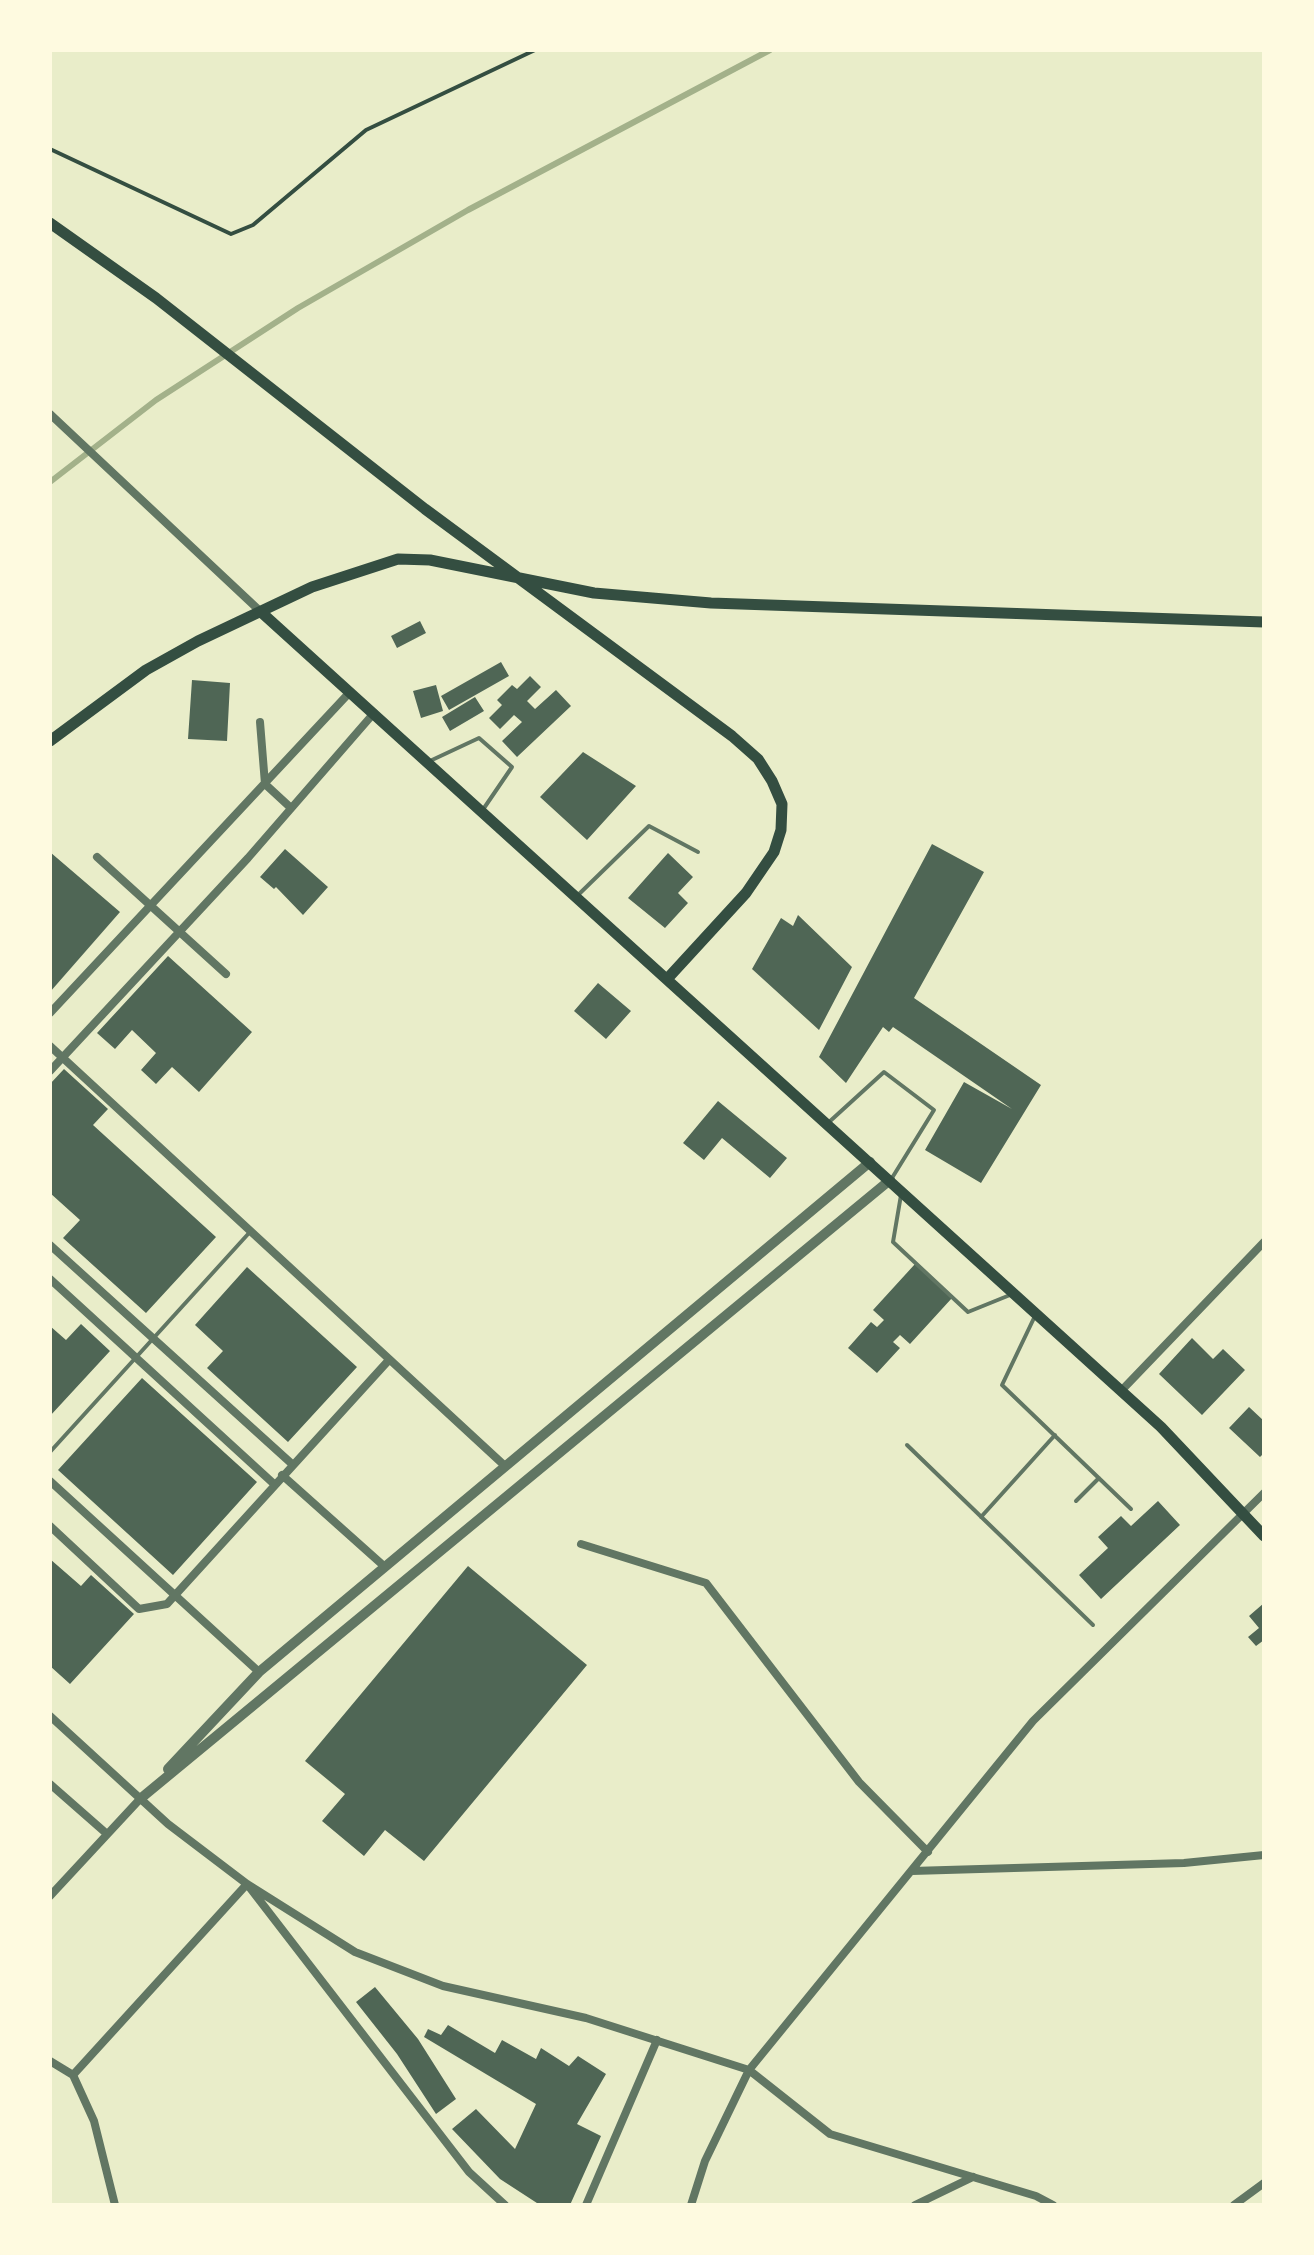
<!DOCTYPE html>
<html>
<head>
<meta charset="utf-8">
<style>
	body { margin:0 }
	#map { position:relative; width:1314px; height:2255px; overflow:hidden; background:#e9edc9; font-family:"Varela Round",sans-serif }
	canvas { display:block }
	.frame { position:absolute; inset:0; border:52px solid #fefae0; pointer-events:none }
</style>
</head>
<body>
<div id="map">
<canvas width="1314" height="2255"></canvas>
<div class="frame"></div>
</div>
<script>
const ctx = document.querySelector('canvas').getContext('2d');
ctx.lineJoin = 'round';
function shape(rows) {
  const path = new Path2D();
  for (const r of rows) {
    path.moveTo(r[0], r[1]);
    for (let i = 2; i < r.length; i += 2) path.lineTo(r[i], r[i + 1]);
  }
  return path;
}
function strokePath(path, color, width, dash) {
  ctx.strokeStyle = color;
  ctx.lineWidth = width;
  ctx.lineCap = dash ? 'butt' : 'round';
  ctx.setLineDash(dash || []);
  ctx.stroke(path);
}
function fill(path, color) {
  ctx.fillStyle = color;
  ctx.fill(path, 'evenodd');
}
strokePath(shape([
	[50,482,156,400,298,308,468,210,770,50]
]), '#a3b18a', 6);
fill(shape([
	[420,621,426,633,397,648,391,636],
	[501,662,509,676,449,710,441,696],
	[530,676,541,687,527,701,535,709,556,690,571,706,517,757,502,741,522,722,514,715,500,729,489,718,502,705,497,700,512,685,517,689],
	[192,680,230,683,227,741,188,739],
	[436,685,443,711,421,718,413,691],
	[475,697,484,711,450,731,442,717],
	[583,752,636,786,587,840,540,797],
	[932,844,984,872,914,998,1041,1085,981,1183,925,1150,964,1082,1012,1109,893,1027,889,1032,883,1027,846,1083,819,1057],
	[285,849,328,887,303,915,276,887,274,889,260,877],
	[50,852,120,912,50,992],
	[668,853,693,877,678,893,688,903,665,928,628,898],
	[798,915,852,967,819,1030,752,969,781,918,793,926],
	[168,956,252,1032,199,1092,172,1067,156,1084,141,1070,156,1053,132,1030,115,1049,97,1033],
	[598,983,631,1011,606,1039,574,1011],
	[64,1069,108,1109,93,1125,216,1237,146,1313,63,1238,80,1220,50,1193,50,1084],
	[718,1101,787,1158,770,1178,722,1138,704,1160,683,1143],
	[915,1264,952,1298,910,1344,900,1335,893,1342,900,1348,877,1373,848,1348,871,1322,877,1327,884,1320,873,1310],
	[247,1267,357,1367,288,1442,207,1368,223,1351,195,1325],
	[81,1324,110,1351,50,1416,50,1326,66,1340],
	[1192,1338,1213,1359,1223,1349,1245,1370,1202,1415,1159,1374],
	[142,1378,257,1482,173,1575,58,1470],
	[1249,1407,1264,1421,1264,1453,1260,1457,1229,1428],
	[1158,1501,1180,1525,1101,1599,1079,1575,1108,1548,1098,1537,1121,1516,1131,1526],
	[50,1559,81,1586,91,1575,134,1614,70,1684,50,1666],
	[468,1566,587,1665,424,1861,385,1830,364,1856,322,1821,345,1794,305,1761],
	[1264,1603,1264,1640,1256,1646,1248,1637,1259,1628,1249,1616],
	[375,1987,418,2039,456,2099,436,2114,397,2054,356,2002],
	[448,2025,495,2053,502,2040,536,2059,541,2048,569,2066,578,2056,606,2074,577,2124,601,2136,570,2205,540,2205,500,2179,452,2129,476,2109,515,2149,536,2104,424,2037,428,2029,441,2035]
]), '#4f6655');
strokePath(shape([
	[50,149,231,234,253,225,366,130,535,50]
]), '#344e41', 4);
strokePath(shape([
	[432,760,479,738,512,767,482,811],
	[577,896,649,826,698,852],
	[828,1123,884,1072,934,1110,892,1178],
	[901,1195,893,1242,968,1312,1010,1295],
	[1034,1318,1002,1385,1131,1509],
	[907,1445,1093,1625],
	[50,1452,249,1233],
	[1076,1501,1099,1478],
	[981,1517,1055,1435]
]), '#617663', 4);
strokePath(shape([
	[50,414,261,612],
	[260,722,265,784,291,808],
	[97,857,226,974],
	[50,1013,350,692],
	[50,1046,505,1466],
	[50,1071,248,858,374,713],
	[50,1245,292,1464],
	[50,1279,274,1484],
	[1121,1391,1264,1242],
	[282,1475,385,1567],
	[50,1481,259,1672],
	[50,1526,139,1609,167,1604,388,1361],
	[581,1544,706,1583,859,1782,928,1852],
	[50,1716,168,1824,247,1884,355,1952,443,1986,586,2018,749,2070,830,2134,1036,2196,1053,2205],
	[50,1784,107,1834],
	[912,1871,1184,1863,1264,1855],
	[50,1896,140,1799],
	[50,2061,73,2075],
	[115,2205,94,2121,73,2075,247,1884,469,2172,505,2205],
	[586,2205,657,2040],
	[691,2205,705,2161,749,2070,1033,1721,1264,1493],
	[915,2205,973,2177],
	[1234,2205,1264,2183]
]), '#617663', 8);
strokePath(shape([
	[168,1769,259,1672,870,1162],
	[140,1799,890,1180]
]), '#617663', 10);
strokePath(shape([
	[50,223,156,298,425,509,732,736,758,759,772,781,782,804,781,830,774,852,746,893,668,978],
	[261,612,1161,1427,1264,1536],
	[50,741,146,670,198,641,312,587,398,559,430,560,594,593,711,603,1264,622]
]), '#344e41', 11);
</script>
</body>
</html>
